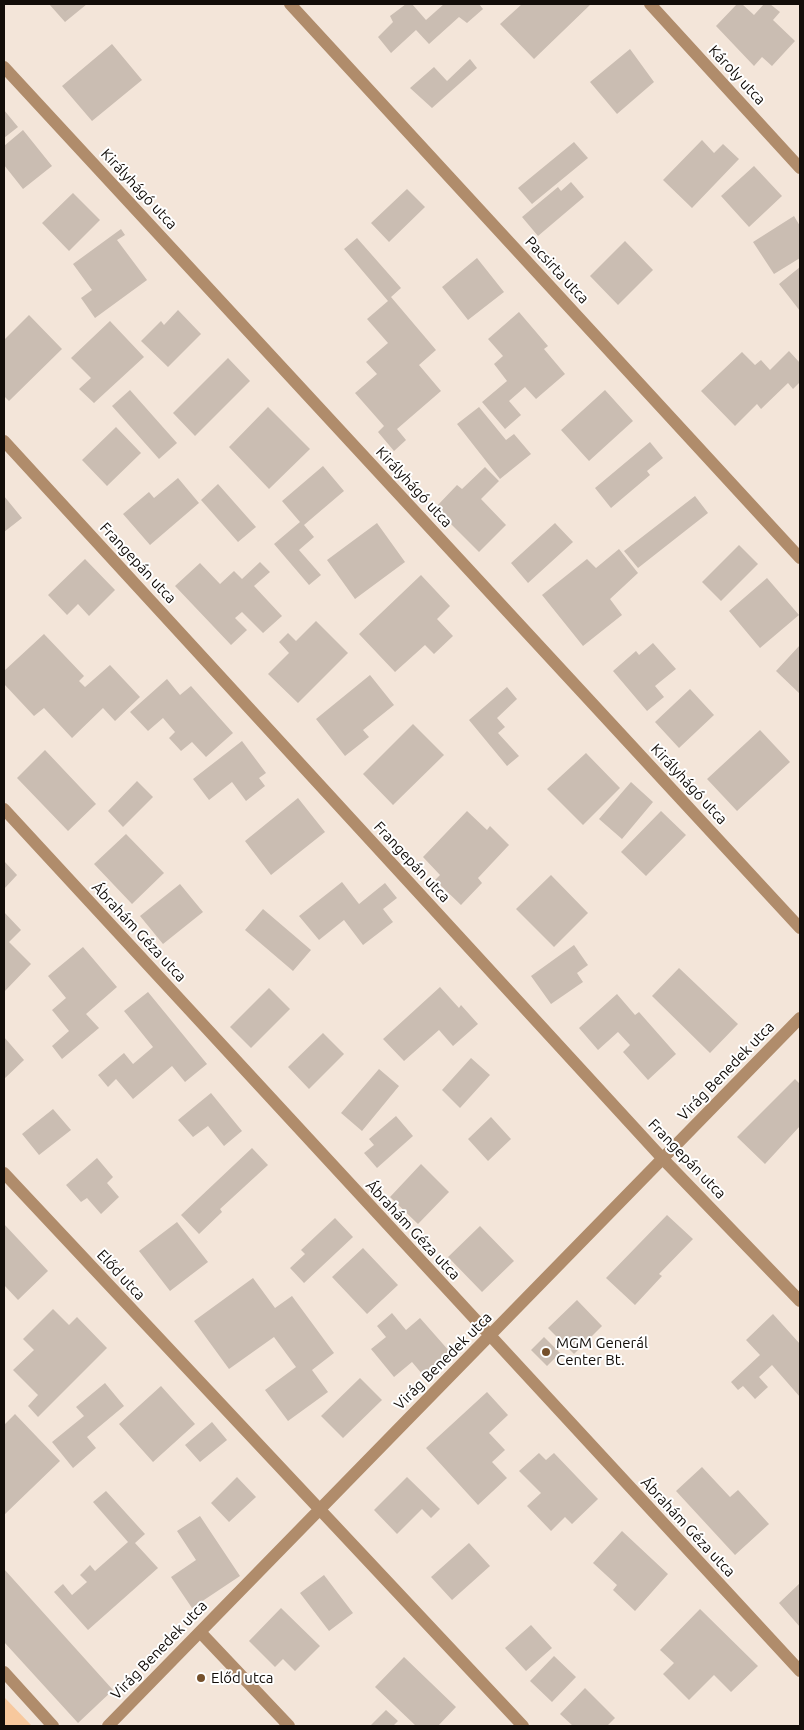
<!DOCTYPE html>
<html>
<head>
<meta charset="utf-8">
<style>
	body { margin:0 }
	#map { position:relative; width:804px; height:1730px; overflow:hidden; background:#f3e5d9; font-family:Ubuntu,sans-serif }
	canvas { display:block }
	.frame { position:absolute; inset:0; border:5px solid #120d09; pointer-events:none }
</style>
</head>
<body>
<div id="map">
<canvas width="804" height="1730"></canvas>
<div class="frame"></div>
</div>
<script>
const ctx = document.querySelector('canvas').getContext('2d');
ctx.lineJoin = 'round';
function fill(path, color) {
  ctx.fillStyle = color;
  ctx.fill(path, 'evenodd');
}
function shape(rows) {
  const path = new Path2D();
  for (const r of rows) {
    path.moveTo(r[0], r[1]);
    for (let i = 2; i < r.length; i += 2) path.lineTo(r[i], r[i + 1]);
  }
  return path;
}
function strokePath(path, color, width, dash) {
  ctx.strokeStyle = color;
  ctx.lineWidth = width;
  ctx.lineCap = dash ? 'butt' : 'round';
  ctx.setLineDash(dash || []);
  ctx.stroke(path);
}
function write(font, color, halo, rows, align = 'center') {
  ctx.font = font + ' Ubuntu,sans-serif';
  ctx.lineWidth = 4;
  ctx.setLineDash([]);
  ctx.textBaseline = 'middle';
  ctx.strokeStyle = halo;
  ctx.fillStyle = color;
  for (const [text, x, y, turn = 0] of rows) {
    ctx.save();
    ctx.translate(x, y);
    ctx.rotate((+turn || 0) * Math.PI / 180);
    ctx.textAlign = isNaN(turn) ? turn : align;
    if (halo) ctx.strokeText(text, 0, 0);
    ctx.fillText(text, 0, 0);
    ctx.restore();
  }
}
fill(shape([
	[4,1697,32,1726,4,1726]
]), '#f7c89d');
fill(shape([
	[49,4,87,4,65,22],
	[406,4,412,4,426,20,444,4,479,4,483,9,467,23,459,17,429,44,416,30,391,53,378,37,393,22,390,16],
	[522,4,591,4,534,59,500,24],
	[737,4,742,4,754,15,764,4,770,4,780,12,773,20,795,41,772,66,762,57,754,66,716,26],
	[112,44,142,80,92,121,62,86],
	[630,49,654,82,617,114,590,82],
	[470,59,477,68,432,108,410,88,434,67,447,81],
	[4,110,18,127,4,138],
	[23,130,52,166,23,189,4,165,4,146],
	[702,140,714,153,723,144,739,159,692,208,663,180],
	[574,142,588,158,532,204,518,188],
	[754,166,782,196,749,227,721,196],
	[571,182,584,197,538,236,522,217,558,187,561,191],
	[407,189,425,207,389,242,371,223],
	[73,193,100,220,69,251,42,223],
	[794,216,800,226,800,258,774,274,753,242],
	[121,229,125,235,117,240,147,280,95,318,81,298,92,290,73,264],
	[357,238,401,288,391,297,436,350,419,365,441,391,397,429,406,440,394,451,378,432,384,426,355,393,377,374,366,362,388,343,367,319,388,301,344,249],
	[625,241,653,270,618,305,590,276],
	[477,258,504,292,468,320,442,287],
	[800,267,800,311,779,284],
	[178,310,201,334,168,367,141,341,161,321,164,325],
	[519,312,548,346,544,349,565,374,536,399,525,387,509,401,521,415,505,429,482,402,507,381,494,364,503,356,488,339],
	[29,315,62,349,9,401,4,396,4,340],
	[110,321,144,357,94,403,79,389,91,378,71,358],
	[789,351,800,363,800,382,793,389,788,383,761,409,757,404,735,426,701,391,742,352,755,365,761,360,770,370],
	[228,358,250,381,195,436,173,413],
	[130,390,177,443,159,459,112,406],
	[605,390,633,421,589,461,561,430],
	[268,407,310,449,269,489,229,447],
	[479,407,506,440,514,434,531,454,500,479,457,424],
	[116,427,141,453,107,486,82,460],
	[650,442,663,458,647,471,650,475,611,508,595,488],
	[323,466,344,491,304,525,314,537,299,550,321,575,309,585,274,544,300,522,282,501],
	[485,467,499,481,481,499,506,525,479,552,435,508,457,485,462,489],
	[178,478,199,503,150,545,123,514,149,492,154,498],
	[218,484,256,527,238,542,201,500],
	[4,496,22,518,4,532],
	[695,496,708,513,638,568,624,551],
	[377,523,405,562,355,599,327,560],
	[555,523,573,542,528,583,511,563],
	[739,545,758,564,721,601,702,582],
	[619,549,638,573,610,599,622,615,583,646,542,595,587,559,596,568],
	[85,559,115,590,89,616,78,604,67,615,48,595],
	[260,562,270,572,254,586,282,616,263,633,242,612,235,618,247,630,231,645,175,586,200,563,220,584,234,571,242,579],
	[421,575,450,606,437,619,453,636,434,654,425,645,395,672,359,634],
	[767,578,799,615,760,648,729,611],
	[316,621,348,653,298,703,268,674,289,653,279,642,288,633,296,641],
	[44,634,84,676,79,681,85,687,110,665,140,697,115,721,103,708,72,738,44,708,34,716,4,684,4,671],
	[653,643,676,669,655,686,664,697,647,711,613,671,636,651,639,655],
	[800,645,800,694,776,671],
	[370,675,394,705,363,730,369,737,345,756,316,719],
	[167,679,180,695,191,686,233,733,206,757,192,742,181,751,169,738,175,732,163,718,148,731,130,712],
	[507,687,517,699,497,718,505,727,498,733,519,756,507,766,469,720],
	[690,689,714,715,679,748,655,722],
	[413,724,444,755,393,805,363,774],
	[760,730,790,762,737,811,707,779],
	[242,741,266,773,259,778,265,786,246,801,232,782,209,800,193,779],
	[45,750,96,804,68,831,17,778],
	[586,753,620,788,583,825,547,789],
	[137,781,153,797,123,827,108,811],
	[631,782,653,802,622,839,599,819],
	[298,798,325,832,271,875,245,841],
	[467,811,487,830,490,826,509,845,478,878,482,883,461,905,435,880,440,875,423,857],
	[661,811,686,835,646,876,621,852],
	[126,834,164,873,132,904,94,864],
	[4,861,17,875,4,889],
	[551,875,588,913,554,947,516,909],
	[342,882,359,904,385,883,397,898,383,909,393,922,363,945,344,920,319,940,299,916],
	[180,884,203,912,163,944,140,916],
	[263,909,311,950,293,971,245,930],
	[4,912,21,930,9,942,31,964,4,992],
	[574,945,588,965,577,973,583,982,551,1004,531,976],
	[83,947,117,987,86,1014,99,1028,62,1059,52,1046,69,1031,52,1010,66,998,48,976],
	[679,968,738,1024,710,1053,652,996],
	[440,987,459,1008,461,1005,478,1024,453,1046,439,1030,404,1061,383,1039],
	[269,988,290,1009,251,1048,230,1027],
	[148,992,207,1064,185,1082,172,1066,133,1099,116,1079,108,1087,98,1075,124,1053,133,1064,153,1047,124,1011],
	[617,994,635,1015,639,1012,676,1054,648,1080,623,1052,630,1045,618,1032,598,1050,579,1028],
	[323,1033,344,1054,309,1089,288,1067],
	[4,1037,24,1060,4,1079],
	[471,1058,490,1075,460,1108,442,1090],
	[379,1069,399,1086,362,1131,341,1113],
	[795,1079,800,1084,800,1126,765,1164,737,1137],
	[211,1093,242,1131,224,1146,208,1126,193,1137,178,1120],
	[53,1109,71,1130,39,1155,22,1134],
	[396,1116,413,1136,377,1168,364,1153,374,1145,369,1139],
	[491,1117,511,1139,488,1161,468,1139],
	[252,1148,268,1165,220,1209,222,1212,199,1234,181,1215],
	[97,1158,113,1177,107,1183,119,1197,101,1214,87,1198,81,1202,66,1185],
	[421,1164,449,1192,418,1224,390,1197],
	[667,1215,693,1239,659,1274,662,1276,635,1305,606,1278],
	[335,1218,353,1237,304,1283,290,1268,305,1254,301,1250],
	[177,1222,208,1262,170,1291,139,1251],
	[4,1224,48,1271,18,1300,4,1285],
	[480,1226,514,1261,482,1292,448,1257],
	[363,1248,398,1285,367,1314,332,1277],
	[253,1278,275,1308,292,1296,334,1353,312,1370,328,1392,288,1421,265,1390,296,1367,274,1337,229,1369,194,1321],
	[577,1300,602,1326,574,1354,548,1328],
	[53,1309,69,1325,77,1317,107,1348,38,1417,28,1406,38,1395,13,1370,34,1350,23,1339],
	[392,1313,406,1330,420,1318,450,1352,423,1375,412,1362,394,1377,371,1349,386,1337,377,1326],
	[773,1314,800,1344,800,1397,772,1365,759,1377,768,1387,755,1399,743,1386,738,1390,731,1382,760,1355,746,1340],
	[544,1337,560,1353,547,1366,531,1350],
	[360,1378,382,1400,343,1438,321,1416],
	[105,1383,124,1406,87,1437,96,1448,73,1468,52,1442,84,1416,76,1407],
	[161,1386,195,1424,153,1462,119,1424],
	[487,1392,508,1415,489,1433,505,1450,492,1462,507,1478,478,1505,426,1448],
	[15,1414,60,1461,4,1515,4,1425],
	[212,1422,227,1440,200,1462,185,1445],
	[539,1453,546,1460,554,1453,598,1499,572,1524,565,1517,551,1531,527,1506,541,1493,519,1471],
	[702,1467,730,1497,738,1490,769,1524,735,1555,676,1491],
	[237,1477,256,1497,229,1522,211,1503],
	[407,1477,440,1509,431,1518,422,1509,397,1534,374,1510],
	[106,1491,145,1534,135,1543,158,1568,88,1630,54,1592,63,1584,72,1595,87,1582,80,1575,90,1565,95,1571,128,1542,93,1502],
	[200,1516,240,1576,192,1608,171,1577,196,1560,177,1531],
	[622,1531,668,1574,635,1611,613,1590,617,1585,593,1563],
	[469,1543,490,1566,452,1600,431,1577],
	[4,1569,113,1690,78,1723,4,1642],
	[324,1575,353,1613,329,1631,300,1593],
	[800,1583,800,1627,779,1603],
	[281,1608,320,1646,295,1671,283,1659,275,1667,249,1641],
	[700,1609,758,1666,731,1692,714,1675,689,1700,663,1674,674,1663,660,1650],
	[531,1625,552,1648,526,1671,505,1648],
	[554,1656,576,1677,552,1702,530,1681],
	[404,1657,456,1707,438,1726,416,1726,375,1687],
	[585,1688,615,1718,607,1726,573,1726,560,1714],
	[386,1710,398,1721,393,1726,370,1726]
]), '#cabdb2');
strokePath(shape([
	[290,4,800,558],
	[650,4,800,168],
	[4,67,800,928],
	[4,441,663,1159,800,1301],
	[4,809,800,1671],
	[4,1173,523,1726],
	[200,1632,289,1726],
	[4,1672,53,1726],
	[108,1726,800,1018]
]), '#b08c6b', 12);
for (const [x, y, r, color] of [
	[546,1352,5,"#75502b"],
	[201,1678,5,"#75502b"]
]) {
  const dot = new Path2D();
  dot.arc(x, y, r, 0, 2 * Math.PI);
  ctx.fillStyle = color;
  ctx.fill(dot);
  strokePath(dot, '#fff', 2);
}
write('15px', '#120d09', '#fff', [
	["Károly utca",737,75,47],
	["Királyhágó utca",139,189,47],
	["Pacsirta utca",557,270,47],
	["Királyhágó utca",414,487,47],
	["Frangepán utca",138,563,47],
	["Királyhágó utca",689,784,47],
	["Frangepán utca",412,862,47],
	["Ábrahám Géza utca",139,932,47],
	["Virág Benedek utca",726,1071,-46],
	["Frangepán utca",687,1159,46],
	["Ábrahám Géza utca",413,1230,47],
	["Előd utca",121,1275,47],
	["Virág Benedek utca",443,1361,-45],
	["Ábrahám Géza utca",688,1527,47],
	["Virág Benedek utca",159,1650,-46]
]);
write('15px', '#120d09', '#fff', [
	["MGM Generál",556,1343],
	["Center Bt.",556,1360],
	["Előd utca",211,1678]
], 'left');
</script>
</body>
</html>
